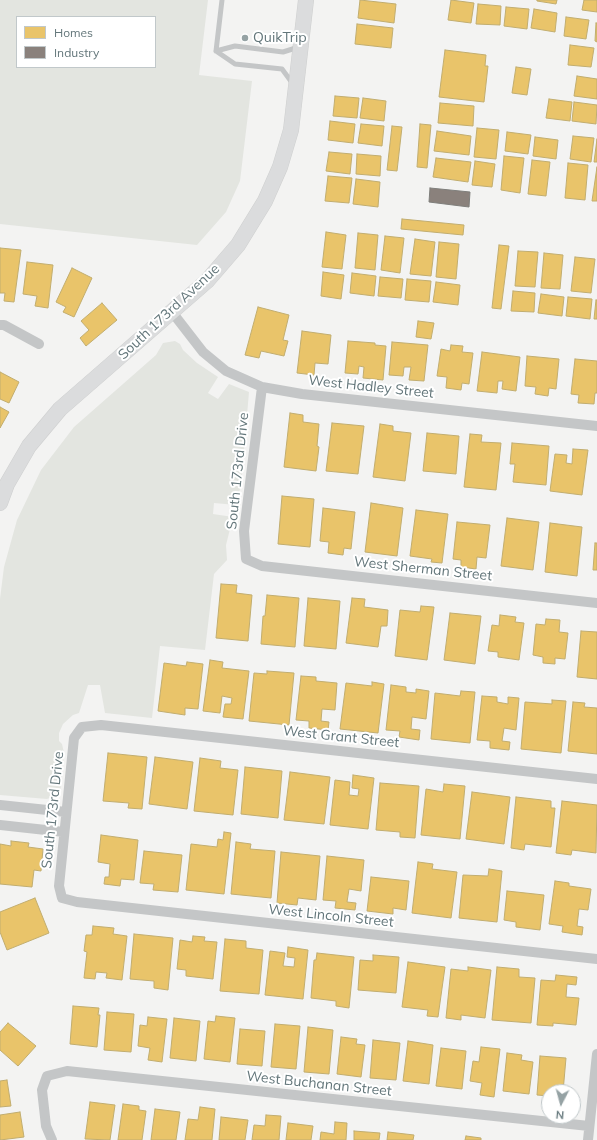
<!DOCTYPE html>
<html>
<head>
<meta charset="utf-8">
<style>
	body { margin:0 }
	#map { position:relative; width:597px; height:1140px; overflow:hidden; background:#f3f3f2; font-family:Mulish,sans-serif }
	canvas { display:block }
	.legend { position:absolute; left:16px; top:16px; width:140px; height:52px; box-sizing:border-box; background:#fff; border:1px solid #c1c8ca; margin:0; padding:5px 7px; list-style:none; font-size:12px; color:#63767a }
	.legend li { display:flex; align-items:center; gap:8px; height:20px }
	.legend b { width:20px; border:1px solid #c1c8ca }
	.north { position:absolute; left:541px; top:1084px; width:40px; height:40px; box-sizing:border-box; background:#fff; border:1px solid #c1c8ca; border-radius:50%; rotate:186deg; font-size:11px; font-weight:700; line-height:16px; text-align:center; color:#63767a }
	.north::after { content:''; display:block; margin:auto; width:14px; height:18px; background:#95a2a4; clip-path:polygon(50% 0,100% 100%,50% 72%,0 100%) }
</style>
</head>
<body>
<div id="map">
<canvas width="597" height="1140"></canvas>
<ul class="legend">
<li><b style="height:11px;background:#e9c46a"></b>Homes</li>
<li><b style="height:11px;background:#8a817c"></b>Industry</li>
</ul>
<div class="north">N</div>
</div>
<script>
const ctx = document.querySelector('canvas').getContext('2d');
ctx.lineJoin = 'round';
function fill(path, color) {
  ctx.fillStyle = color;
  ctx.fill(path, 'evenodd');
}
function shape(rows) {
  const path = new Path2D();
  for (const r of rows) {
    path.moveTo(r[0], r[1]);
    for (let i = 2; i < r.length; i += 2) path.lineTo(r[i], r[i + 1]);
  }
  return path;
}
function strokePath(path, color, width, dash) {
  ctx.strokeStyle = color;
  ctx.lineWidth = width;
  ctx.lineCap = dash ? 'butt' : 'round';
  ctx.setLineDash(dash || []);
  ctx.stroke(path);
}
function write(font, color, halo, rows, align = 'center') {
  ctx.font = font + ' Mulish,sans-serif';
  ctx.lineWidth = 4;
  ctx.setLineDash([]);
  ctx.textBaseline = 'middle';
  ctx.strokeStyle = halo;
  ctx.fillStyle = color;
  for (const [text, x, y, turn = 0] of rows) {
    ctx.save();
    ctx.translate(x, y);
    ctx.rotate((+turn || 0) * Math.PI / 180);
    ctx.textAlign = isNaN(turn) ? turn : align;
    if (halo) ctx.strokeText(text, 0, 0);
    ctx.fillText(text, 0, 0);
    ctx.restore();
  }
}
fill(shape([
	[0,0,208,0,199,75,252,81,240,181,226,212,197,245,0,224],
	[17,17,155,17,155,67,17,67],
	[175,341,180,344,183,350,197,363,218,377,208,393,218,399,229,384,249,392,241,485,236,505,214,503,213,514,233,517,226,545,227,560,214,574,205,650,160,646,152,718,105,713,100,685,88,685,79,713,73,715,63,724,59,733,59,741,62,744,64,753,60,794,47,799,0,795,0,599,4,567,17,520,41,470,74,427,156,355,163,343]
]), '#e3e5e0');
const homes = shape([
	[360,0,396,4,394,23,358,18,360,0],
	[451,0,474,3,471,23,448,20,451,0],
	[537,0,557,0,556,4,537,1,537,0],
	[584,0,597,0,597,12,582,10,584,0],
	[478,4,501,6,500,25,476,24,478,4],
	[506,7,529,9,527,29,504,26,506,7],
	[534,9,557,13,555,32,531,28,534,9],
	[566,17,589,20,586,39,564,36,566,17],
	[596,23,597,23,597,42,595,41,596,23],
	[357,24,393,28,391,48,355,44,357,24],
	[570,45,594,48,591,67,568,65,570,45],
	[445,50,486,55,485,66,488,66,484,102,439,97,445,50],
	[516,67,531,69,527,95,512,93,516,67],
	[577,76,597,79,597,99,574,96,577,76],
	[335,96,359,98,357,118,333,116,335,96],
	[363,98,386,101,384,121,360,118,363,98],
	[549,99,572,102,570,121,546,118,549,99],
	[574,102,597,105,596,124,572,121,574,102],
	[440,103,474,106,473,126,438,123,440,103],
	[330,121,355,124,353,143,328,140,330,121],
	[361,124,384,126,382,146,358,143,361,124],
	[420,124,431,125,427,168,417,167,420,124],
	[392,126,402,127,397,171,387,170,392,126],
	[477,128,499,130,496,159,474,157,477,128],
	[437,131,471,136,469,155,434,151,437,131],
	[507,132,531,135,528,154,505,151,507,132],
	[573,136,594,138,591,162,570,159,573,136],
	[535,137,558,140,556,159,533,156,535,137],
	[597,139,597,162,594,162,597,139],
	[329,152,352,154,350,174,326,171,329,152],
	[357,154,381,156,380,176,356,174,357,154],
	[504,156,524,158,520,193,501,190,504,156],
	[436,158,471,162,468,182,433,177,436,158],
	[532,160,550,162,546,196,528,194,532,160],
	[475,161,495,164,492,187,472,185,475,161],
	[568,163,588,165,585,200,565,198,568,163],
	[597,167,597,201,592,201,597,167],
	[328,176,352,178,349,203,325,201,328,176],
	[356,179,380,182,378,207,353,204,356,179],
	[402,219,464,225,463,235,401,229,402,219],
	[326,232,346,235,342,269,322,267,326,232],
	[358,233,378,235,375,270,355,268,358,233],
	[385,236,404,238,400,273,381,270,385,236],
	[415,239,435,242,431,276,410,274,415,239],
	[439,242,459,244,456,279,436,277,439,242],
	[499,245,509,246,501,309,492,308,499,245],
	[0,248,21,250,14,302,4,301,5,293,0,293,0,248],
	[518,251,538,252,535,287,515,286,518,251],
	[544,253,563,255,560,289,541,288,544,253],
	[575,257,595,259,591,293,571,291,575,257],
	[27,262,53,265,48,308,35,306,37,296,23,294,27,262],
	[72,268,92,278,74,317,63,312,66,307,56,302,72,268],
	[323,272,344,275,341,299,321,296,323,272],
	[352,273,376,276,374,296,350,293,352,273],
	[380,277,403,279,401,298,378,296,380,277],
	[407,279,431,281,429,302,405,300,407,279],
	[436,282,460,285,458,305,433,302,436,282],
	[513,291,535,293,534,312,511,311,513,291],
	[541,294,564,297,562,316,538,313,541,294],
	[568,297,592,299,590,319,566,316,568,297],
	[596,300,597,300,597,319,594,319,596,300],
	[102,303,117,320,86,346,80,338,89,330,81,321,102,303],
	[258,307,289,315,283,340,288,341,284,356,261,351,259,358,245,355,258,307],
	[418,321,434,323,431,339,416,337,418,321],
	[302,331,331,335,328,364,315,363,314,375,297,373,302,331],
	[348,341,375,343,375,345,386,346,383,380,363,378,364,367,359,366,358,374,345,373,348,341],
	[392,342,428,345,424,381,409,380,411,367,404,367,403,376,389,375,392,342],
	[451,345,463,346,462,352,473,353,469,384,462,383,461,390,446,388,447,377,437,376,441,349,450,351,451,345],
	[482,352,520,357,516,391,502,389,503,381,498,381,497,393,477,391,482,352],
	[527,356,559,359,556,389,549,388,548,396,535,394,536,387,525,386,527,356],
	[575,359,597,361,597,393,595,393,594,404,578,403,579,395,571,394,575,359],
	[0,372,19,382,9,403,0,399,0,372],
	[0,407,9,412,0,428,0,407],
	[290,413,303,415,303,422,319,424,317,446,319,447,316,471,284,467,290,413],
	[332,423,364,426,358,474,326,471,332,423],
	[380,424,393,426,393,431,411,433,405,481,373,477,380,424],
	[427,433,459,436,456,474,423,471,427,433],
	[470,434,482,435,481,442,501,443,496,490,464,487,470,434],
	[512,443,549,446,546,485,513,482,515,464,510,464,512,443],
	[573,449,588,450,582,495,550,491,555,454,567,455,566,463,572,464,573,449],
	[282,496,314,499,310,547,278,544,282,496],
	[371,503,403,508,397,556,365,552,371,503],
	[323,508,355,512,351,549,344,548,343,555,328,553,329,542,320,541,323,508],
	[416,510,448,514,442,563,431,562,432,559,410,556,416,510],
	[507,518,539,522,533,570,501,566,507,518],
	[457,522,490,525,486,558,477,557,476,569,461,567,461,560,453,559,457,522],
	[550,523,582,527,577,576,545,572,550,523],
	[595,543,597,543,597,570,593,570,595,543],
	[221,584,237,585,236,593,252,595,248,641,216,638,221,584],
	[267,595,299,598,295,647,261,644,263,616,265,616,267,595],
	[308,598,340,601,336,649,304,646,308,598],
	[352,598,365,599,364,607,388,610,387,626,381,626,378,647,346,643,352,598],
	[421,606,434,607,427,660,395,656,400,610,420,612,421,606],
	[450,613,481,616,475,664,444,660,450,613],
	[500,615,516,617,515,622,524,623,519,660,498,657,498,652,488,651,492,625,499,626,500,615],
	[546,619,560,620,559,632,568,633,565,659,555,658,555,664,543,663,543,657,533,655,536,624,545,625,546,619],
	[581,631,597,632,597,679,577,677,581,631],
	[210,660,223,662,222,668,249,671,243,719,223,717,225,704,231,704,232,698,222,696,220,713,203,711,210,660],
	[187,662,203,664,198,709,185,708,185,715,158,711,164,663,186,666,187,662],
	[267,671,294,673,289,725,249,721,254,673,267,674,267,671],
	[301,676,316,677,316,681,337,683,335,710,322,709,321,721,329,722,328,730,309,728,309,721,296,720,301,676],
	[372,682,384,684,378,733,340,729,346,683,372,686,372,682],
	[391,685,406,687,406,692,416,693,416,689,429,691,426,719,412,717,411,729,420,730,419,740,399,737,400,731,386,730,391,685],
	[461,691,475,692,470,743,431,739,435,693,460,696,461,691],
	[482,696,497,697,497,702,508,704,508,697,519,698,516,730,504,728,502,741,510,742,509,750,490,748,490,741,477,740,482,696],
	[552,700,566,701,561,753,521,749,525,702,552,704,552,700],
	[573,702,585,703,584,707,597,708,597,754,568,751,573,702],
	[108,753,147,757,142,809,128,808,129,803,103,801,108,753],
	[155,757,193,762,187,809,149,804,155,757],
	[200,758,221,761,220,768,238,770,233,815,194,811,200,758],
	[245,767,282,771,278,818,241,814,245,767],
	[290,772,330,777,324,824,284,820,290,772],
	[353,775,374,778,368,829,330,825,335,780,350,782,349,795,358,796,359,789,352,788,353,775],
	[380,783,419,786,415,838,400,837,400,832,376,830,380,783],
	[444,784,465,786,460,839,421,835,426,789,443,792,444,784],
	[472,792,510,797,504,844,466,839,472,792],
	[516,797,551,801,551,808,555,808,551,847,525,844,524,850,511,848,516,797],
	[562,801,597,805,596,853,572,850,571,855,556,853,562,801],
	[224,832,231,833,224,894,186,890,191,844,217,847,218,839,223,840,224,832],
	[101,835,138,840,134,880,121,879,120,886,104,884,105,877,109,877,110,864,98,862,101,835],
	[11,841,29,843,28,847,43,849,41,871,34,870,32,887,0,884,0,844,11,846,11,841],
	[236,842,251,844,250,849,275,851,271,898,231,894,236,842],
	[144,851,182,855,178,892,153,890,154,884,140,883,144,851],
	[281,852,320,856,316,900,298,898,297,905,277,903,281,852],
	[327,856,364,860,361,891,349,889,347,902,356,903,355,910,335,908,336,901,323,900,327,856],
	[418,862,433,864,432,869,457,872,451,918,412,913,418,862],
	[489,869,502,871,497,922,459,918,463,875,488,876,489,869],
	[371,877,409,881,406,910,393,908,393,914,367,911,371,877],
	[555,881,569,883,569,886,591,889,588,910,579,909,577,926,583,927,582,935,562,932,563,926,549,924,555,881],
	[507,891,544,895,540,930,516,927,516,922,504,920,507,891],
	[35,898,49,933,7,950,0,932,0,912,35,898],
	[93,926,114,928,113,934,127,936,122,980,106,978,107,973,96,972,95,979,84,978,87,952,84,951,86,935,92,935,93,926],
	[134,934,173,938,168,990,154,988,154,981,130,979,134,934],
	[193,936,205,937,204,941,217,942,213,979,186,976,186,970,177,969,180,940,192,942,193,936],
	[225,939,246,941,246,948,263,950,259,994,220,991,225,939],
	[288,947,308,950,303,999,265,995,270,951,285,953,283,966,294,967,295,958,287,957,288,947],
	[317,953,354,957,349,1008,336,1006,336,1001,311,998,314,960,316,960,317,953],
	[373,955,399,957,396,993,358,990,360,960,373,961,373,955],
	[408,962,445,967,438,1017,427,1016,428,1010,402,1007,408,962],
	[468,967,491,970,485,1018,461,1015,461,1020,446,1018,451,969,468,971,468,967],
	[497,967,519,969,519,977,535,978,531,1023,492,1020,497,967],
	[556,975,577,977,576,985,567,984,566,997,579,998,576,1025,553,1023,553,1026,537,1025,541,980,555,981,556,975],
	[73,1006,99,1008,98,1015,100,1015,97,1047,70,1044,73,1006],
	[107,1012,134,1014,131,1052,104,1050,107,1012],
	[216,1016,235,1018,230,1062,204,1059,208,1021,215,1022,216,1016],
	[148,1017,167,1019,162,1062,148,1060,150,1048,138,1046,140,1025,147,1026,148,1017],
	[174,1018,200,1021,196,1061,170,1058,174,1018],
	[8,1023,36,1046,18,1066,0,1050,0,1032,8,1023],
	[275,1024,300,1026,296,1069,271,1067,275,1024],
	[308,1027,333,1030,329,1074,304,1072,308,1027],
	[240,1029,265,1031,262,1066,237,1064,240,1029],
	[341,1037,357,1039,356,1044,365,1045,361,1077,337,1074,341,1037],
	[373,1040,400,1043,396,1080,370,1078,373,1040],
	[408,1041,433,1045,429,1084,403,1081,408,1041],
	[481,1047,500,1049,494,1097,480,1095,482,1083,470,1081,473,1061,479,1062,481,1047],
	[441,1048,466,1051,462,1089,436,1086,441,1048],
	[507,1053,522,1055,521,1060,533,1062,529,1094,503,1091,507,1053],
	[540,1056,566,1058,563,1092,549,1092,549,1096,537,1095,540,1056],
	[7,1080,11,1106,0,1107,0,1081,7,1080],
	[90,1102,115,1105,110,1140,85,1139,90,1102],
	[123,1104,139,1106,139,1110,146,1111,142,1140,118,1140,123,1104],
	[200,1107,215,1109,212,1140,185,1140,188,1119,198,1120,200,1107],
	[155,1109,180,1112,176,1140,151,1140,155,1109],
	[20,1112,24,1137,0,1140,0,1115,20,1112],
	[266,1115,281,1116,279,1140,252,1140,254,1125,265,1126,266,1115],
	[221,1117,248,1120,245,1140,219,1140,221,1117],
	[335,1122,347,1123,346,1140,320,1140,321,1132,334,1134,335,1122],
	[288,1123,313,1126,311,1140,286,1140,288,1123],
	[354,1131,380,1133,379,1140,354,1140,354,1131],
	[388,1132,414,1135,413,1140,387,1140,388,1132],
	[466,1136,481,1138,481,1140,465,1140,466,1136]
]);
fill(homes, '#e9c46a');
strokePath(homes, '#c1ad6f', 1);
const industry = shape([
	[430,188,470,192,469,207,429,202,430,188]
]);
fill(industry, '#8a817c');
strokePath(industry, '#7e7e7b', 1);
const secondary = shape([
	[0,503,7,484,29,446,60,409,207,281,238,245,265,201,280,167,291,130,306,0]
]);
strokePath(secondary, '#cecfcf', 16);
strokePath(shape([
	[216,51,235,64,282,69,293,84],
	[216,51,235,46,283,52,299,47],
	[216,51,222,0]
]), '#c4c6c7', 5);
strokePath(shape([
	[172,312,203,352,226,371,262,387,302,394,597,426],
	[0,325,4,325,39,344],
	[262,387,244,531,246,559,262,566,597,603],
	[597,779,101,725,82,727,74,738,59,886,62,898,77,902,597,959],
	[0,805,66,812],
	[0,825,64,832],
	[52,1140,46,1126,42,1090,47,1076,67,1071,589,1126],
	[588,1140,597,1054]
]), '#c4c6c7', 10);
strokePath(secondary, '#dbdcdd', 15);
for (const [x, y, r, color] of [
	[245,38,4,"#95a2a4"]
]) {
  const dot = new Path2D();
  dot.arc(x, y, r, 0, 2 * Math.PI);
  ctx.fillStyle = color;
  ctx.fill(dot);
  strokePath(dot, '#fff', 1.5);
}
write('14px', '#63767a', '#fff', [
	["QuikTrip",253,38]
], 'left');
write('14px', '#63767a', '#fff', [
	["South 173rd Avenue",169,312,-43],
	["West Hadley Street",371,387,6],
	["South 173rd Drive",238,471,-84],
	["West Sherman Street",423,569,6],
	["West Grant Street",341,737,6],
	["South 173rd Drive",53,810,-84],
	["West Lincoln Street",331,916,6],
	["West Buchanan Street",319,1084,6]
]);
</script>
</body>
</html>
